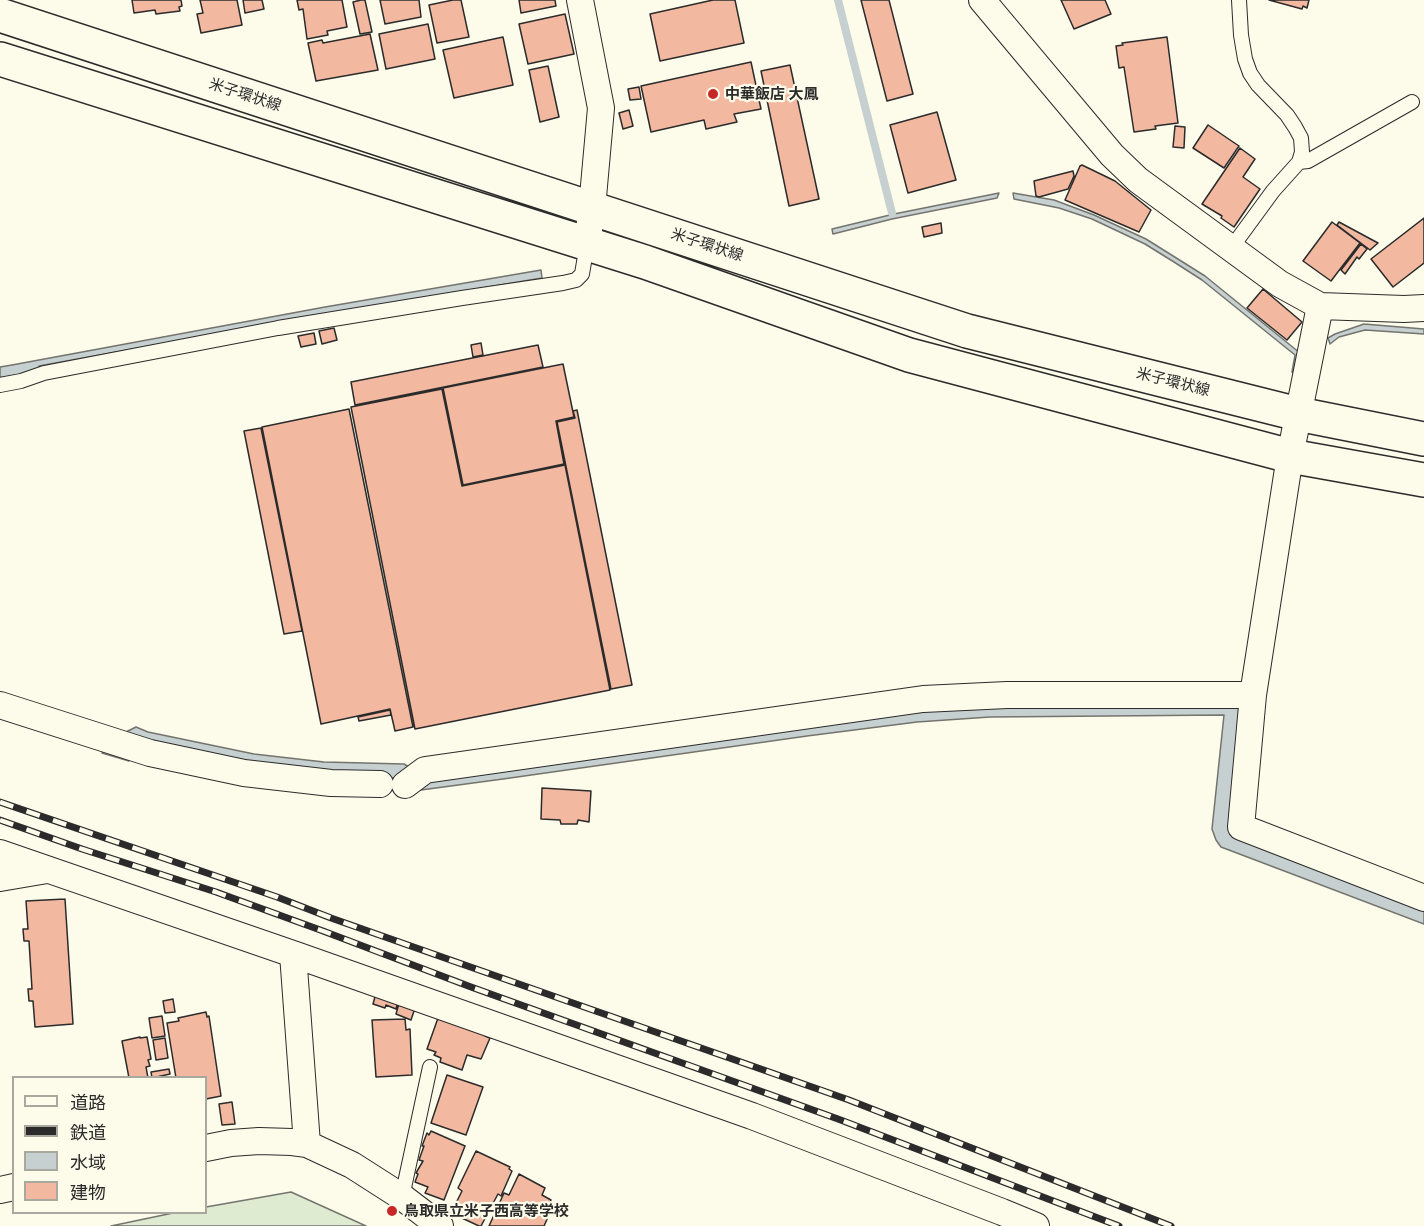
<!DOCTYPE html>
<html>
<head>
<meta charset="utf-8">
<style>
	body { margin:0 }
	#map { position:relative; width:1424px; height:1226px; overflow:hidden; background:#fdfbea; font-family:"Public Sans","Noto Sans JP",sans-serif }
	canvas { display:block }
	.legend { position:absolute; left:12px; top:1076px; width:195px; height:138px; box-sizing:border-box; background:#fdfbea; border:2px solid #a9a89e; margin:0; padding:8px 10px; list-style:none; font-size:18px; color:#2b2b2b }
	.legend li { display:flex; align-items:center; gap:12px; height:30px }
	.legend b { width:30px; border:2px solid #a9a89e }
</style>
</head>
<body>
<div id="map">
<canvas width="1424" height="1226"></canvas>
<ul class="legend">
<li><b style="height:8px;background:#fdfbea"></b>道路</li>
<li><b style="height:8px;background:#2b2b2b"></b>鉄道</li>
<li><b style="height:16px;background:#c7d0d0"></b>水域</li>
<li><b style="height:16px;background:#f2b8a0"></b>建物</li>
</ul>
</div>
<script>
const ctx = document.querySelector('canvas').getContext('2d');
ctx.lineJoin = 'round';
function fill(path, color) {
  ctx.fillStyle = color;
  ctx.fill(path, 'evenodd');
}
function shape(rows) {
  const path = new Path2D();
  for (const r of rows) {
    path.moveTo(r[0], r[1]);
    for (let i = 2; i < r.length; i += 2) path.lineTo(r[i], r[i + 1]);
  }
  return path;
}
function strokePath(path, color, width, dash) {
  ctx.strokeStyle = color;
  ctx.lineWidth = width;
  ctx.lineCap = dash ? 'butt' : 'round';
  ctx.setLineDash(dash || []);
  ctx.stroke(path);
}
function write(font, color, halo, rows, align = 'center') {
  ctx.font = font + ' "Public Sans","Noto Sans JP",sans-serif';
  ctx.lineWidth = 4.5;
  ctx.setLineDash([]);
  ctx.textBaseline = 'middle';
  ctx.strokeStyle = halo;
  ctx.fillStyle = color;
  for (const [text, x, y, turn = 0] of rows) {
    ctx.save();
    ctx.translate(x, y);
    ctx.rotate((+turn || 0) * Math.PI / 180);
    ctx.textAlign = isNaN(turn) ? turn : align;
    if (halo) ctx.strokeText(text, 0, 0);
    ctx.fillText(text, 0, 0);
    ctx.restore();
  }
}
const green = shape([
	[291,1192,366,1226,111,1226,173,1213,206,1212,206,1207,291,1192]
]);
fill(green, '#deebd1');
strokePath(green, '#74746e', 1.5);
const water = shape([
	[999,193,997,198,892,219,833,234,832,229,894,214,999,193],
	[1013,193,1054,200,1094,215,1146,239,1205,276,1300,353,1297,374,1292,372,1295,355,1202,280,1174,262,1145,244,1092,219,1059,208,1014,199,1013,193],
	[541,270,542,278,326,314,39,366,38,370,0,380,0,367,12,365,325,307,541,270],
	[1364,324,1424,329,1424,334,1365,330,1339,337,1330,344,1328,338,1335,334,1364,324],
	[1243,702,1230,833,1424,906,1424,924,1221,847,1216,840,1212,829,1224,715,990,717,917,722,807,736,503,779,421,790,396,778,329,776,148,746,129,761,102,753,106,747,120,735,136,727,148,732,254,754,324,762,404,764,428,778,926,708,1243,702]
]);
fill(water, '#c7d0d0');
strokePath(water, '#74746e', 1.5);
strokePath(shape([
	[838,0,892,213]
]), '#c7d0d0', 8);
const building = shape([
	[132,0,181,0,182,6,179,7,180,11,156,14,155,10,134,13,132,0],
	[200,0,237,0,242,25,201,33,197,14,203,13,200,0],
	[243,0,262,0,264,9,245,13,243,0],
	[297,0,342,0,347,27,327,31,328,35,307,39,303,9,299,10,297,0],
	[361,0,365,0,372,32,360,34,353,2,361,0],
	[380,0,419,0,421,17,385,24,380,0],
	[453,0,461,0,469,37,437,43,429,5,453,0],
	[519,0,555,0,556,6,521,13,519,0],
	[713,0,735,0,744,43,660,61,650,14,713,0],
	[861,0,889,0,913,94,887,101,861,0],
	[1061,0,1105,0,1111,14,1074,29,1061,0],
	[1269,0,1309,0,1307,8,1303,6,1302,9,1269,0],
	[565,14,574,54,528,64,519,24,565,14],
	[428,24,435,59,386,69,379,34,428,24],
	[370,34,378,70,316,81,308,43,322,40,323,43,370,34],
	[503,37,513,85,454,98,443,50,503,37],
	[1167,37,1178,123,1155,126,1156,129,1134,132,1124,67,1119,68,1116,46,1123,45,1122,43,1167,37],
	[751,62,761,109,734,114,737,122,706,129,704,120,651,132,641,86,751,62],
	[790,65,819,199,789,206,761,71,790,65],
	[548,66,559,117,540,122,529,70,548,66],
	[639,87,641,99,630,100,628,89,639,87],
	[629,110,633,126,623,129,619,113,629,110],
	[937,112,956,180,908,193,890,125,937,112],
	[1208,125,1239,146,1224,168,1193,148,1208,125],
	[1175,126,1185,127,1184,148,1173,147,1175,126],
	[1240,148,1255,159,1243,177,1260,189,1234,227,1221,218,1222,216,1202,204,1240,148],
	[1082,165,1115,181,1151,210,1139,232,1065,200,1080,166,1082,165],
	[1073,171,1074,176,1068,189,1039,197,1036,196,1034,181,1073,171],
	[1424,218,1424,263,1393,287,1371,259,1424,218],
	[1332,222,1360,243,1331,281,1303,261,1332,222],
	[1339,222,1378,243,1370,250,1337,225,1339,222],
	[941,223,942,233,924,237,922,227,941,223],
	[1361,244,1367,249,1359,259,1357,257,1345,274,1341,270,1361,244],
	[1263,289,1302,322,1287,340,1247,308,1263,289],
	[334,328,337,340,322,344,319,331,334,328],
	[314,333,316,344,301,347,298,336,314,333],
	[481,343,483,355,473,357,471,345,481,343],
	[538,345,543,367,355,405,351,382,538,345],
	[563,364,574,417,556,421,564,464,463,485,443,388,563,364],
	[442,389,462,486,565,465,610,690,415,729,351,407,442,389],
	[349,409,413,727,395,731,390,709,321,724,262,427,349,409],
	[577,410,632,685,611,689,557,422,575,418,573,411,577,410],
	[261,428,302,631,284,634,244,431,261,428],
	[390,710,391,715,359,721,358,717,390,710],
	[542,788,591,791,589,822,578,820,577,824,561,824,560,820,541,819,542,788],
	[65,899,73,1024,35,1027,33,1001,29,1001,28,989,32,989,29,941,24,941,23,929,28,929,26,901,65,899],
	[376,993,398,1001,396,1009,386,1005,385,1008,373,1004,376,993],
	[173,999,175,1012,165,1013,163,1001,173,999],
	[400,1000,416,1005,411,1020,396,1014,400,1000],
	[206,1012,207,1017,209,1016,221,1096,206,1099,206,1078,176,1078,167,1023,179,1021,178,1018,206,1012],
	[162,1016,165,1036,152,1038,149,1018,162,1016],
	[438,1018,486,1032,485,1036,490,1038,481,1059,467,1055,462,1070,440,1062,441,1058,434,1055,436,1052,427,1049,438,1018],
	[405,1019,406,1030,410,1029,412,1075,376,1077,372,1020,405,1019],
	[140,1037,140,1038,147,1037,151,1059,148,1060,150,1066,146,1067,148,1078,129,1078,122,1041,140,1037],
	[165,1038,168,1058,156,1060,153,1040,165,1038],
	[169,1069,170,1074,152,1078,151,1072,169,1069],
	[447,1075,483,1087,466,1135,431,1123,447,1075],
	[232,1102,235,1124,222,1125,219,1104,232,1102],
	[431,1131,465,1146,444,1200,425,1193,428,1187,415,1182,418,1174,416,1173,423,1161,419,1160,424,1146,422,1146,427,1133,429,1135,431,1131],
	[476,1151,510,1167,509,1169,512,1171,501,1196,498,1194,481,1226,479,1226,451,1213,462,1191,458,1188,476,1151],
	[519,1174,545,1188,542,1195,551,1200,549,1204,553,1206,544,1226,489,1226,504,1193,509,1195,519,1174]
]);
fill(building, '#f2b8a0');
strokePath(building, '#2b2b2b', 1.5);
const lane = shape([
	[1299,162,1308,161,1412,102],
	[1232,247,1273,191,1299,162,1302,152,1301,138,1295,127,1287,115,1258,85,1250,73,1245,59,1241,35,1239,0],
	[0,385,21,381,44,373,278,328,462,298,563,283,576,280,582,274,587,244],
	[402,1197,430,1067]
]);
const street = shape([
	[580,0,601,108,592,208,587,244],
	[982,0,1112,155,1138,180,1280,284,1320,306,1404,309,1424,308],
	[1320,306,1290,456,1253,695,1241,827,1424,898],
	[0,705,150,753,244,773,331,783,380,784],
	[405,785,425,770,923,699,1007,695,1253,695],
	[0,853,293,954],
	[0,878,47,870],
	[307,1144,293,954,752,1116,1002,1212,1036,1226],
	[206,1148,231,1143,259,1141,292,1142,307,1144,352,1165,402,1197,440,1226],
	[0,1190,14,1187]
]);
const secondary = shape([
	[0,15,967,331,1298,414,1424,439],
	[0,59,645,262,909,355,1290,456,1424,480]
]);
strokePath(lane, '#2b2b2b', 16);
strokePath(street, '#2b2b2b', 28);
strokePath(secondary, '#2b2b2b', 36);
strokePath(lane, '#fdfbea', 14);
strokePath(street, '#fdfbea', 26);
strokePath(secondary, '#fdfbea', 33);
const rail = shape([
	[0,802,277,897,331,918,849,1100,1171,1226],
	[0,820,82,849,216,892,323,931,471,987,838,1119,1119,1226]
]);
strokePath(rail, '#2b2b2b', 7);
strokePath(rail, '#fdfbea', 4.5, [14]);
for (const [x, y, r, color] of [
	[713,94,6,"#c62828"],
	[392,1211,6,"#c62828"]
]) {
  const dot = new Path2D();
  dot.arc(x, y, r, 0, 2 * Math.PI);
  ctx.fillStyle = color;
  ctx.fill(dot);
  strokePath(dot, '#fdfbea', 2);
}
write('bold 15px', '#2b2b2b', '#fdfbea', [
	["中華飯店 大鳳",725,94],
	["鳥取県立米子西高等学校",404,1211]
], 'left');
write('15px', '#2b2b2b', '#fdfbea', [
	["米子環状線",245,95,18],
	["米子環状線",707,245,18],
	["米子環状線",1173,382,14]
]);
</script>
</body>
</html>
